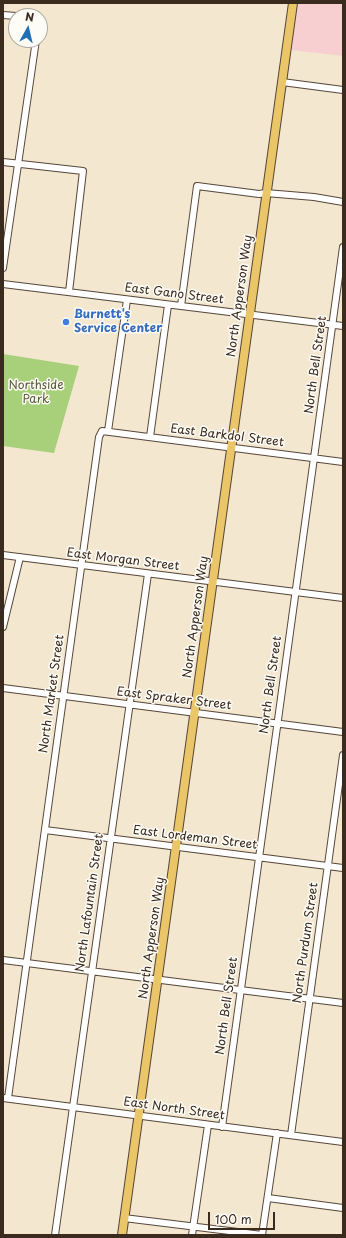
<!DOCTYPE html>
<html>
<head>
<meta charset="utf-8">
<style>
	body { margin:0 }
	#map { position:relative; width:346px; height:1238px; overflow:hidden; background:#f3e7cf; font-family:"Playpen Sans",sans-serif }
	canvas { display:block }
	.frame { position:absolute; inset:0; border:4px solid #3b2a1e; pointer-events:none }
	.north { position:absolute; left:8px; top:8px; width:40px; height:40px; box-sizing:border-box; background:#fdfcf7; border:1px solid #afa8a0; border-radius:50%; rotate:8deg; font-size:11px; font-weight:700; line-height:16px; text-align:center; color:#3b2a1e }
	.north::after { content:''; display:block; margin:auto; width:14px; height:18px; background:#1f6fb2; clip-path:polygon(50% 0,100% 100%,50% 72%,0 100%) }
	.scale { position:absolute; left:208px; top:1212px; width:67px; height:18px; box-sizing:border-box; border:2px solid #3b2a1e; border-top:0; padding-left:5px; font-size:12px; line-height:14px; white-space:nowrap; color:#3b2a1e; -webkit-text-stroke:3px #fdfcf7; paint-order:stroke }
</style>
</head>
<body>
<div id="map">
<canvas width="346" height="1238"></canvas>
<div class="frame"></div>
<div class="north">N</div>
<div class="scale">100 m</div>
</div>
<script>
const ctx = document.querySelector('canvas').getContext('2d');
ctx.lineJoin = 'round';
function fill(path, color) {
  ctx.fillStyle = color;
  ctx.fill(path, 'evenodd');
}
function shape(rows) {
  const path = new Path2D();
  for (const r of rows) {
    path.moveTo(r[0], r[1]);
    for (let i = 2; i < r.length; i += 2) path.lineTo(r[i], r[i + 1]);
  }
  return path;
}
function strokePath(path, color, width, dash) {
  ctx.strokeStyle = color;
  ctx.lineWidth = width;
  ctx.lineCap = dash ? 'butt' : 'round';
  ctx.setLineDash(dash || []);
  ctx.stroke(path);
}
function write(font, color, halo, rows, align = 'center') {
  ctx.font = font + ' "Playpen Sans",sans-serif';
  ctx.lineWidth = 3;
  ctx.setLineDash([]);
  ctx.textBaseline = 'middle';
  ctx.strokeStyle = halo;
  ctx.fillStyle = color;
  for (const [text, x, y, turn = 0] of rows) {
    ctx.save();
    ctx.translate(x, y);
    ctx.rotate((+turn || 0) * Math.PI / 180);
    ctx.textAlign = isNaN(turn) ? turn : align;
    if (halo) ctx.strokeText(text, 0, 0);
    ctx.fillText(text, 0, 0);
    ctx.restore();
  }
}
fill(shape([
	[297,3,343,3,343,56,291,50]
]), '#f7cfd0');
fill(shape([
	[3,354,79,366,54,453,3,446]
]), '#a8cf7a');
const minor = shape([
	[3,15,16,16],
	[282,82,343,90],
	[3,162,83,171,69,292],
	[3,268,36,40],
	[3,284,343,326],
	[181,306,197,186,259,194,266,193,314,197,343,202],
	[108,431,127,300],
	[150,437,168,305],
	[3,555,343,598],
	[3,627,20,557],
	[3,688,343,732],
	[45,830,343,868],
	[3,960,343,1003],
	[3,1098,343,1142],
	[8,1098,99,437,102,431,343,462],
	[222,1127,343,247],
	[291,1135,343,755],
	[268,1198,343,1208],
	[124,1218,262,1235],
	[55,1235,148,574],
	[192,1235,208,1125],
	[262,1235,277,1133]
]);
const major = shape([
	[122,1235,293,3]
]);
strokePath(minor, '#574639', 8);
strokePath(major, '#574639', 10);
strokePath(minor, '#fff', 6);
strokePath(major, '#eac669', 8);
for (const [x, y, r, color] of [
	[66,322,4,"#3f7fe0"]
]) {
  const dot = new Path2D();
  dot.arc(x, y, r, 0, 2 * Math.PI);
  ctx.fillStyle = color;
  ctx.fill(dot);
  strokePath(dot, '#fdfcf7', 1.5);
}
write('12px', '#3b2a1e', '#fdfcf7', [
	["East Gano Street",174,294,7],
	["North Apperson Way",240,296,-82],
	["North Bell Street",316,365,-82],
	["East Barkdol Street",227,436,7],
	["East Morgan Street",123,560,7],
	["North Apperson Way",196,617,-82],
	["North Bell Street",271,685,-82],
	["North Market Street",52,694,-82],
	["East Spraker Street",174,699,7],
	["East Lordeman Street",195,838,7],
	["North Lafountain Street",90,903,-82],
	["North Apperson Way",152,938,-82],
	["North Purdum Street",306,943,-82],
	["North Bell Street",227,1006,-82],
	["East North Street",174,1109,8]
]);
write('bold 12px', '#366cbe', '#fdfcf7', [
	["Burnett's",74,315],
	["Service Center",74,329]
], 'left');
write('12px', '#5c5c3a', '#fdfcf7', [
	["Northside",36,386],
	["Park",36,400]
]);
</script>
</body>
</html>
